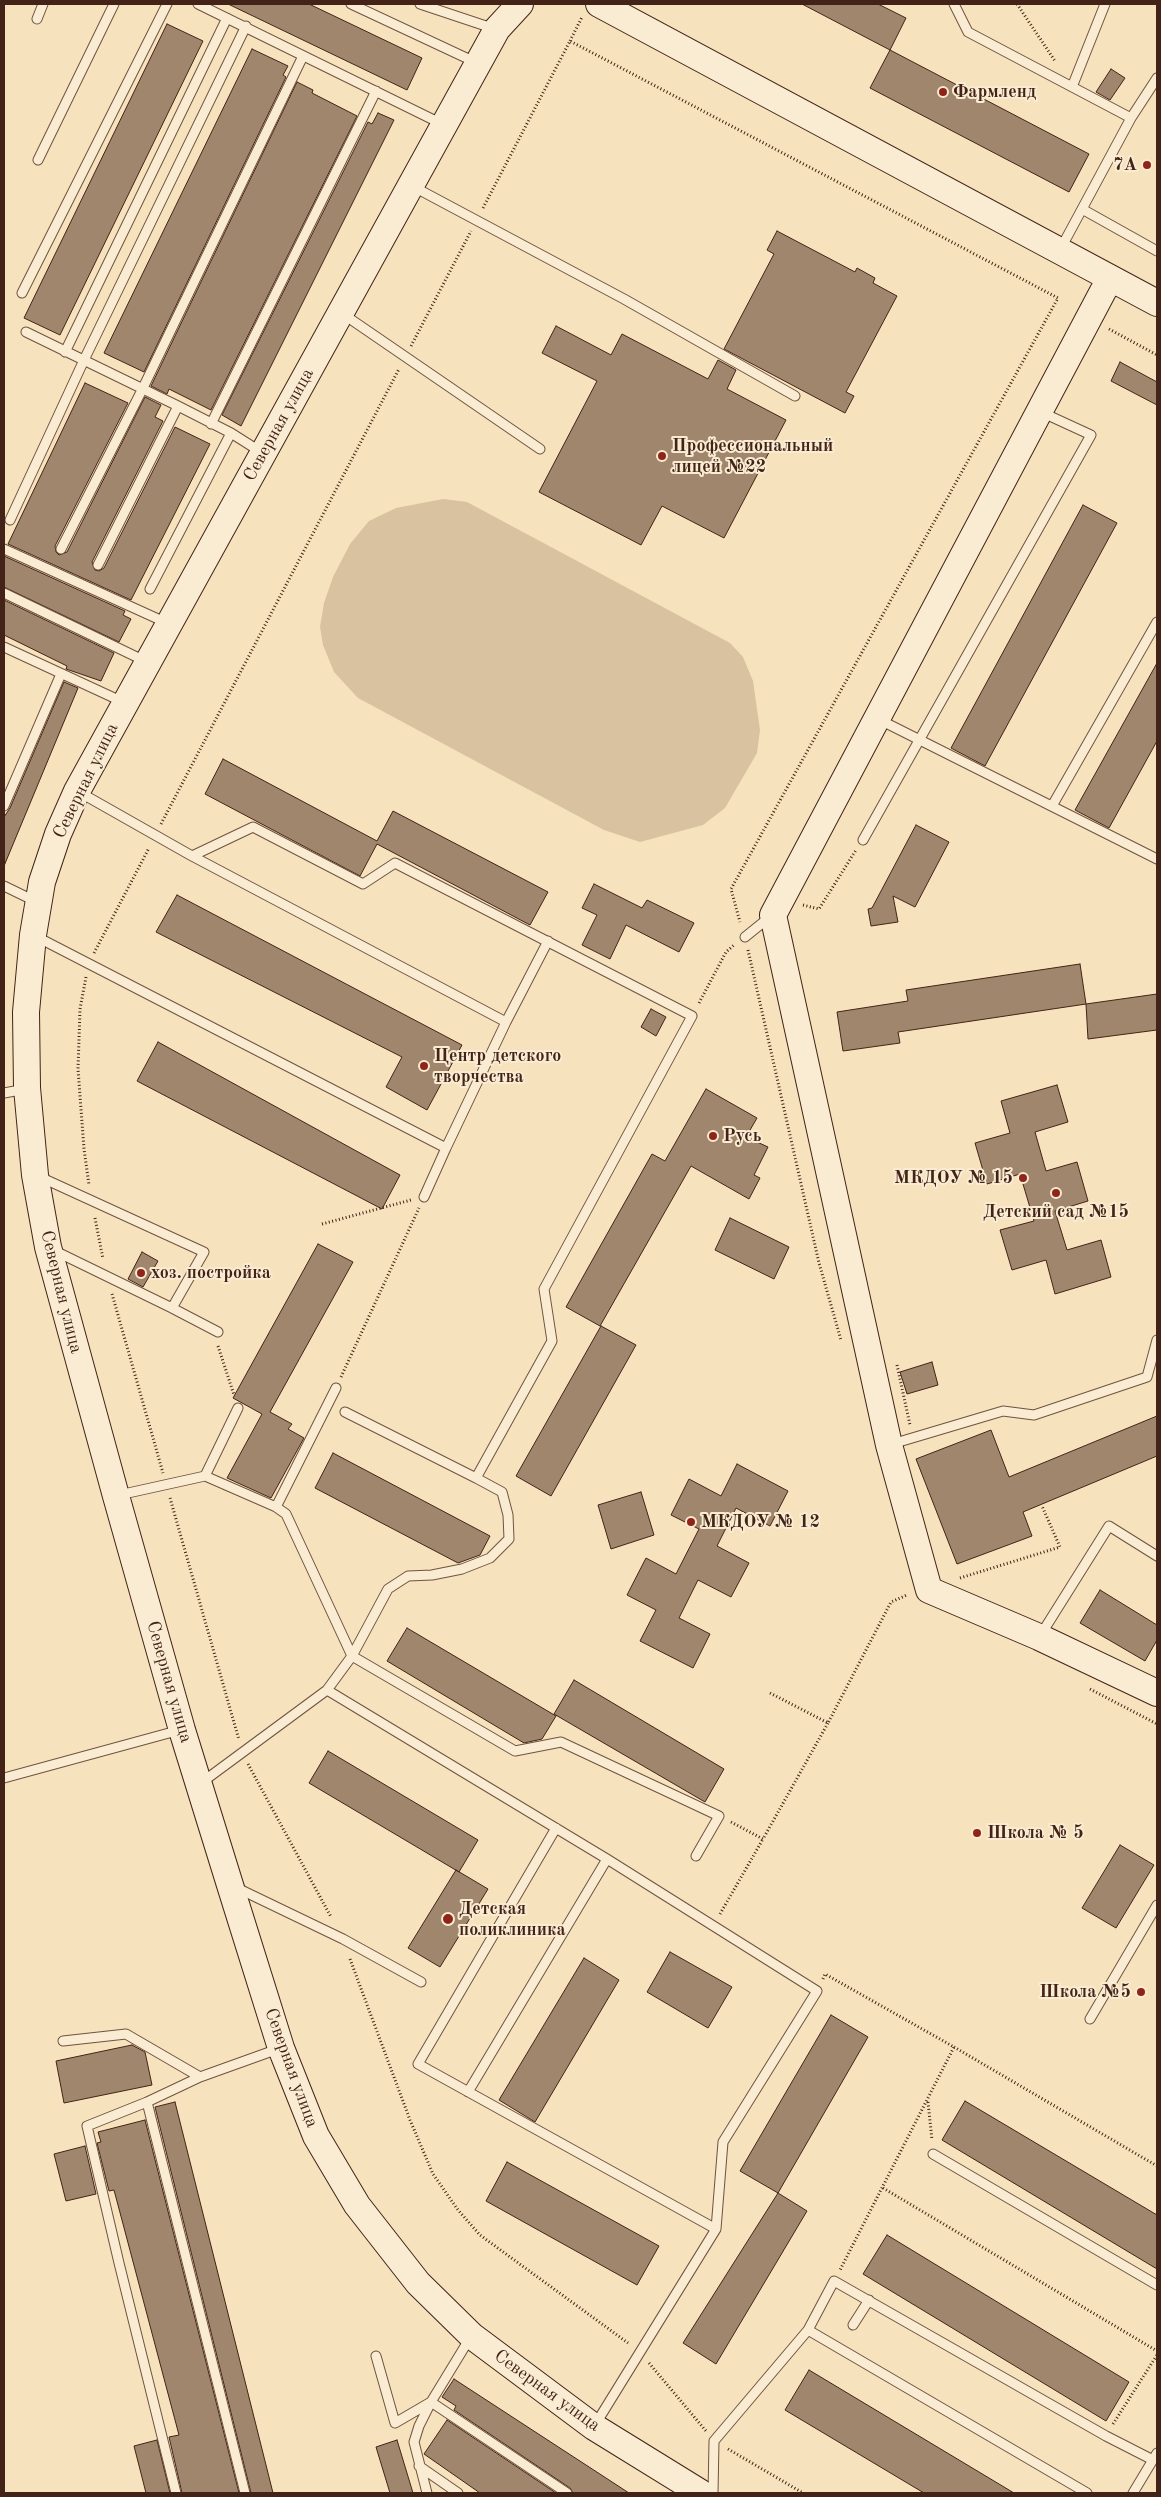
<!DOCTYPE html>
<html>
<head>
<meta charset="utf-8">
<style>
	body { margin:0 }
	#map { position:relative; width:1161px; height:2497px; overflow:hidden; background:#f6e2bc; font-family:"Old Standard TT",serif }
	canvas { display:block }
	.frame { position:absolute; inset:0; border:5px solid #432317; pointer-events:none }
</style>
</head>
<body>
<div id="map">
<canvas width="1161" height="2497"></canvas>
<div class="frame"></div>
</div>
<script>
const ctx = document.querySelector('canvas').getContext('2d');
ctx.lineJoin = 'round';
function fill(path, color) {
  ctx.fillStyle = color;
  ctx.fill(path, 'evenodd');
}
function shape(rows) {
  const path = new Path2D();
  for (const r of rows) {
    path.moveTo(r[0], r[1]);
    for (let i = 2; i < r.length; i += 2) path.lineTo(r[i], r[i + 1]);
  }
  return path;
}
function strokePath(path, color, width, dash) {
  ctx.strokeStyle = color;
  ctx.lineWidth = width;
  ctx.lineCap = dash ? 'butt' : 'round';
  ctx.setLineDash(dash || []);
  ctx.stroke(path);
}
function write(font, color, halo, rows, align = 'center') {
  ctx.font = font + ' "Old Standard TT",serif';
  ctx.lineWidth = 4;
  ctx.setLineDash([]);
  ctx.textBaseline = 'middle';
  ctx.strokeStyle = halo;
  ctx.fillStyle = color;
  for (const [text, x, y, turn = 0] of rows) {
    ctx.save();
    ctx.translate(x, y);
    ctx.rotate((+turn || 0) * Math.PI / 180);
    ctx.textAlign = isNaN(turn) ? turn : align;
    if (halo) ctx.strokeText(text, 0, 0);
    ctx.fillText(text, 0, 0);
    ctx.restore();
  }
}
fill(shape([
	[443,499,467,502,730,643,743,657,753,681,760,730,757,753,725,808,703,825,640,842,604,830,358,698,334,672,323,645,320,627,324,603,333,577,350,544,369,521,396,508]
]), '#d8c2a0');
const building = shape([
	[228,4,309,4,422,58,407,90,228,4],
	[802,4,878,4,906,18,890,50,802,4],
	[167,24,203,41,60,335,24,318,167,24],
	[252,49,288,66,283,75,286,77,144,372,104,353,252,49],
	[890,50,1089,154,1069,192,870,88,890,50],
	[1111,69,1125,78,1110,100,1096,92,1111,69],
	[297,82,313,90,312,93,357,116,211,410,169,389,167,394,151,386,297,82],
	[378,113,394,120,241,426,222,415,368,122,372,124,378,113],
	[777,231,855,272,857,268,875,278,873,283,897,296,846,392,854,396,845,413,724,349,774,254,767,250,777,231],
	[556,326,611,355,622,334,708,379,718,360,736,370,727,389,786,420,724,538,662,506,641,545,539,492,597,381,542,353,556,326],
	[1120,362,1157,382,1157,405,1111,381,1120,362],
	[85,383,128,403,55,546,56,552,59,555,67,552,145,397,161,405,155,417,163,421,92,562,95,570,99,571,104,568,175,427,210,444,131,600,8,544,85,383],
	[1083,505,1117,523,985,766,951,748,1083,505],
	[4,556,125,611,123,615,131,619,119,642,4,587,4,556],
	[4,600,114,653,101,681,66,669,67,666,4,635,4,600],
	[1157,663,1157,741,1109,828,1075,810,1157,663],
	[64,682,78,688,4,866,4,817,10,808,64,682],
	[223,759,377,841,393,811,548,892,530,925,377,844,360,876,205,794,223,759],
	[916,825,949,842,915,907,893,896,898,922,871,926,868,909,872,908,916,825],
	[594,884,642,908,647,900,694,923,679,952,626,925,610,959,582,945,597,915,582,908,594,884],
	[177,895,462,1045,427,1110,386,1087,402,1057,156,932,177,895],
	[1080,964,1086,1004,898,1032,900,1043,843,1051,837,1012,908,1001,906,990,1080,964],
	[1157,994,1157,1030,1088,1039,1086,1004,1157,994],
	[651,1009,666,1017,656,1036,641,1027,651,1009],
	[158,1042,400,1175,382,1209,137,1081,158,1042],
	[1057,1085,1068,1122,1035,1132,1046,1171,1077,1162,1088,1201,1055,1211,1067,1250,1101,1240,1111,1277,1055,1294,1046,1260,1012,1270,1000,1230,1034,1221,1020,1174,987,1184,975,1143,1010,1133,1001,1101,1057,1085],
	[706,1089,757,1118,746,1137,768,1147,754,1175,760,1178,749,1199,691,1166,600,1326,566,1307,652,1154,665,1161,706,1089],
	[730,1218,789,1247,774,1279,715,1250,730,1218],
	[318,1244,353,1262,270,1412,292,1424,288,1429,304,1438,271,1498,227,1478,262,1414,233,1398,318,1244],
	[142,1252,158,1261,143,1287,128,1279,142,1252],
	[601,1326,636,1345,551,1496,516,1476,601,1326],
	[932,1362,938,1385,907,1394,900,1372,932,1362],
	[1157,1416,1157,1456,1023,1512,1032,1536,957,1564,916,1459,991,1430,1009,1477,1157,1416],
	[333,1453,490,1536,480,1555,458,1563,315,1488,333,1453],
	[737,1464,788,1491,770,1526,736,1508,717,1546,749,1563,731,1597,698,1580,679,1618,710,1634,693,1668,640,1641,656,1610,627,1595,646,1558,676,1574,699,1529,671,1515,689,1479,721,1496,737,1464],
	[641,1492,654,1535,611,1549,598,1505,641,1492],
	[1100,1590,1157,1625,1157,1640,1145,1661,1080,1623,1100,1590],
	[407,1628,556,1716,542,1739,524,1743,387,1661,407,1628],
	[574,1680,724,1769,705,1802,554,1714,574,1680],
	[328,1751,478,1840,459,1872,309,1783,328,1751],
	[1120,1845,1154,1865,1116,1928,1082,1908,1120,1845],
	[456,1870,488,1889,440,1967,408,1948,456,1870],
	[670,1952,732,1987,708,2028,647,1992,670,1952],
	[584,1958,619,1980,535,2122,499,2100,584,1958],
	[831,2015,868,2037,778,2193,740,2171,831,2015],
	[132,2045,145,2052,152,2085,64,2103,56,2061,132,2045],
	[965,2101,1157,2215,1157,2269,942,2140,965,2101],
	[175,2102,273,2493,251,2493,155,2107,175,2102],
	[145,2120,239,2493,182,2493,169,2437,179,2435,114,2190,109,2191,97,2143,101,2142,98,2132,145,2120],
	[85,2146,96,2194,66,2201,54,2154,85,2146],
	[507,2162,659,2246,637,2285,486,2201,507,2162],
	[778,2193,807,2211,716,2364,683,2343,778,2193],
	[887,2235,1129,2382,1106,2421,863,2274,887,2235],
	[809,2370,1014,2493,924,2493,785,2410,809,2370],
	[454,2379,629,2493,573,2493,570,2488,454,2410,456,2406,442,2397,454,2379],
	[447,2420,556,2493,480,2493,424,2454,447,2420],
	[157,2440,170,2493,146,2493,134,2446,157,2440],
	[397,2440,413,2493,390,2493,376,2447,397,2440]
]);
fill(building, '#a0866d');
strokePath(building, '#432317', 1);
const lane = shape([
	[198,4,442,124],
	[351,4,475,62],
	[420,4,495,29],
	[954,4,968,32,1131,118,1061,248],
	[37,19,43,4],
	[1072,87,1105,4],
	[1131,118,1157,78],
	[38,160,114,4],
	[414,187,624,299,795,396],
	[1082,209,1157,251],
	[22,293,167,4],
	[343,314,540,449],
	[26,332,178,406,231,433,261,452],
	[65,352,227,18],
	[211,424,376,91],
	[10,520,84,360,246,26],
	[4,549,167,623],
	[61,549,142,390,303,56],
	[98,565,178,406],
	[150,589,231,433],
	[4,593,145,661],
	[4,647,123,702],
	[878,719,1157,859],
	[4,806,61,674],
	[1052,806,1157,622],
	[863,840,1091,435,1041,412],
	[192,856,253,827,363,884,395,863,692,1016,544,1289,552,1341,476,1478,345,1412],
	[4,886,37,902],
	[35,936,446,1148,506,1022,192,856,79,792],
	[745,937,771,916],
	[506,1022,548,941],
	[4,1093,26,1089],
	[40,1177,204,1252,172,1308,218,1332],
	[424,1197,446,1148],
	[53,1250,172,1308],
	[892,1444,1003,1411,1034,1415,1147,1377,1157,1340],
	[205,1476,238,1408],
	[476,1478,502,1492,508,1515,509,1539,490,1558,462,1569,432,1575,408,1576,388,1589,352,1656,327,1690,607,1859,817,1991,723,2142,716,2229],
	[119,1495,205,1476,276,1507,286,1514,352,1656,515,1751,561,1742,719,1816,696,1856],
	[276,1507,336,1388],
	[1040,1636,1109,1526,1157,1556],
	[4,1778,180,1730],
	[201,1783,327,1690],
	[556,1828,418,2064,716,2229,595,2425],
	[237,1888,343,1939,421,1982],
	[1090,2019,1157,1905],
	[63,2041,126,2034,200,2077],
	[468,2092,607,1859],
	[147,2102,87,2126,119,2263,176,2493],
	[933,2154,1157,2285],
	[853,2325,869,2300],
	[808,2330,1087,2493],
	[470,2338,431,2402,567,2493],
	[376,2356,395,2423,431,2402],
	[419,2466,458,2493],
	[245,2493,147,2102,200,2077,278,2049],
	[427,2493,414,2442,419,2426,431,2402],
	[713,2493,714,2441,808,2330,834,2281,1106,2436,1153,2460],
	[1133,2493,1157,2453]
]);
const secondary = shape([
	[520,4,497,29,77,791,58,834,42,882,33,935,26,1012,27,1088,35,1175,48,1247,116,1496,182,1730,230,1885,281,2048,316,2136,357,2205,418,2283,472,2336,594,2427,701,2493],
	[599,4,1157,303],
	[1110,278,773,915,889,1445,929,1590,1039,1637,1157,1693]
]);
strokePath(lane, '#705340', 11);
strokePath(secondary, '#432317', 28);
strokePath(shape([
	[1017,4,1055,61],
	[570,41,582,17],
	[483,208,570,41,1058,298,731,889,740,922],
	[1109,329,1157,355],
	[411,346,471,231],
	[161,824,399,369],
	[803,905,819,909,856,850],
	[748,950,819,1263,841,1340],
	[94,953,149,848],
	[86,977,80,1009,78,1069,84,1149,89,1185],
	[699,1003,726,952,734,945],
	[95,1218,103,1259],
	[322,1224,411,1200],
	[112,1294,163,1473],
	[218,1346,234,1395],
	[897,1365,910,1425],
	[341,1377,419,1208],
	[170,1498,239,1740],
	[960,1578,1060,1547,1042,1506],
	[1090,1689,1157,1724],
	[770,1693,828,1723,891,1602,907,1595],
	[248,1764,331,1917],
	[731,1822,763,1839,828,1723],
	[720,1914,763,1839],
	[350,1959,410,2120,433,2174,458,2210,480,2235,628,2343],
	[823,1979,825,1974,954,2047,840,2270],
	[954,2047,1157,2166],
	[928,2102,932,2140],
	[883,2188,1157,2351],
	[649,2363,706,2431],
	[1113,2424,1157,2355],
	[728,2449,803,2493]
]), '#432317', 3, [1, 2.5]);
strokePath(lane, '#f9ecd3', 9);
strokePath(secondary, '#f9ecd3', 26);
for (const [x, y, r, color] of [
	[943,92,5,"#8f2418"],
	[1147,165,5,"#8f2418"],
	[662,456,5,"#8f2418"],
	[424,1066,5,"#8f2418"],
	[713,1136,5,"#8f2418"],
	[1023,1178,5,"#8f2418"],
	[1056,1193,5,"#8f2418"],
	[141,1273,5,"#8f2418"],
	[691,1522,5,"#8f2418"],
	[977,1833,5,"#8f2418"],
	[448,1919,6,"#8f2418"],
	[1141,1992,5,"#8f2418"]
]) {
  const dot = new Path2D();
  dot.arc(x, y, r, 0, 2 * Math.PI);
  ctx.fillStyle = color;
  ctx.fill(dot);
  strokePath(dot, '#f9ecd3', 2);
}
write('bold 18px', '#432317', '#f9ecd3', [
	["Фармленд",953,92],
	["7А",1137,165,"right"],
	["Профессиональный",672,446],
	["лицей №22",672,467],
	["Центр детского",434,1056],
	["творчества",434,1077],
	["Русь",723,1136],
	["МКДОУ № 15",1013,1178,"right"],
	["Детский сад №15",1056,1212,"center"],
	["хоз. постройка",151,1273],
	["МКДОУ № 12",701,1522],
	["Школа № 5",987,1833],
	["Детская",459,1909],
	["поликлиника",459,1930],
	["Школа №5",1131,1992,"right"]
], 'left');
write('18px', '#432317', '#f9ecd3', [
	["Северная улица",279,425,-61],
	["Северная улица",86,781,-64],
	["Северная улица",61,1292,76],
	["Северная улица",169,1682,74],
	["Северная улица",291,2068,70],
	["Северная улица",547,2391,36]
]);
</script>
</body>
</html>
